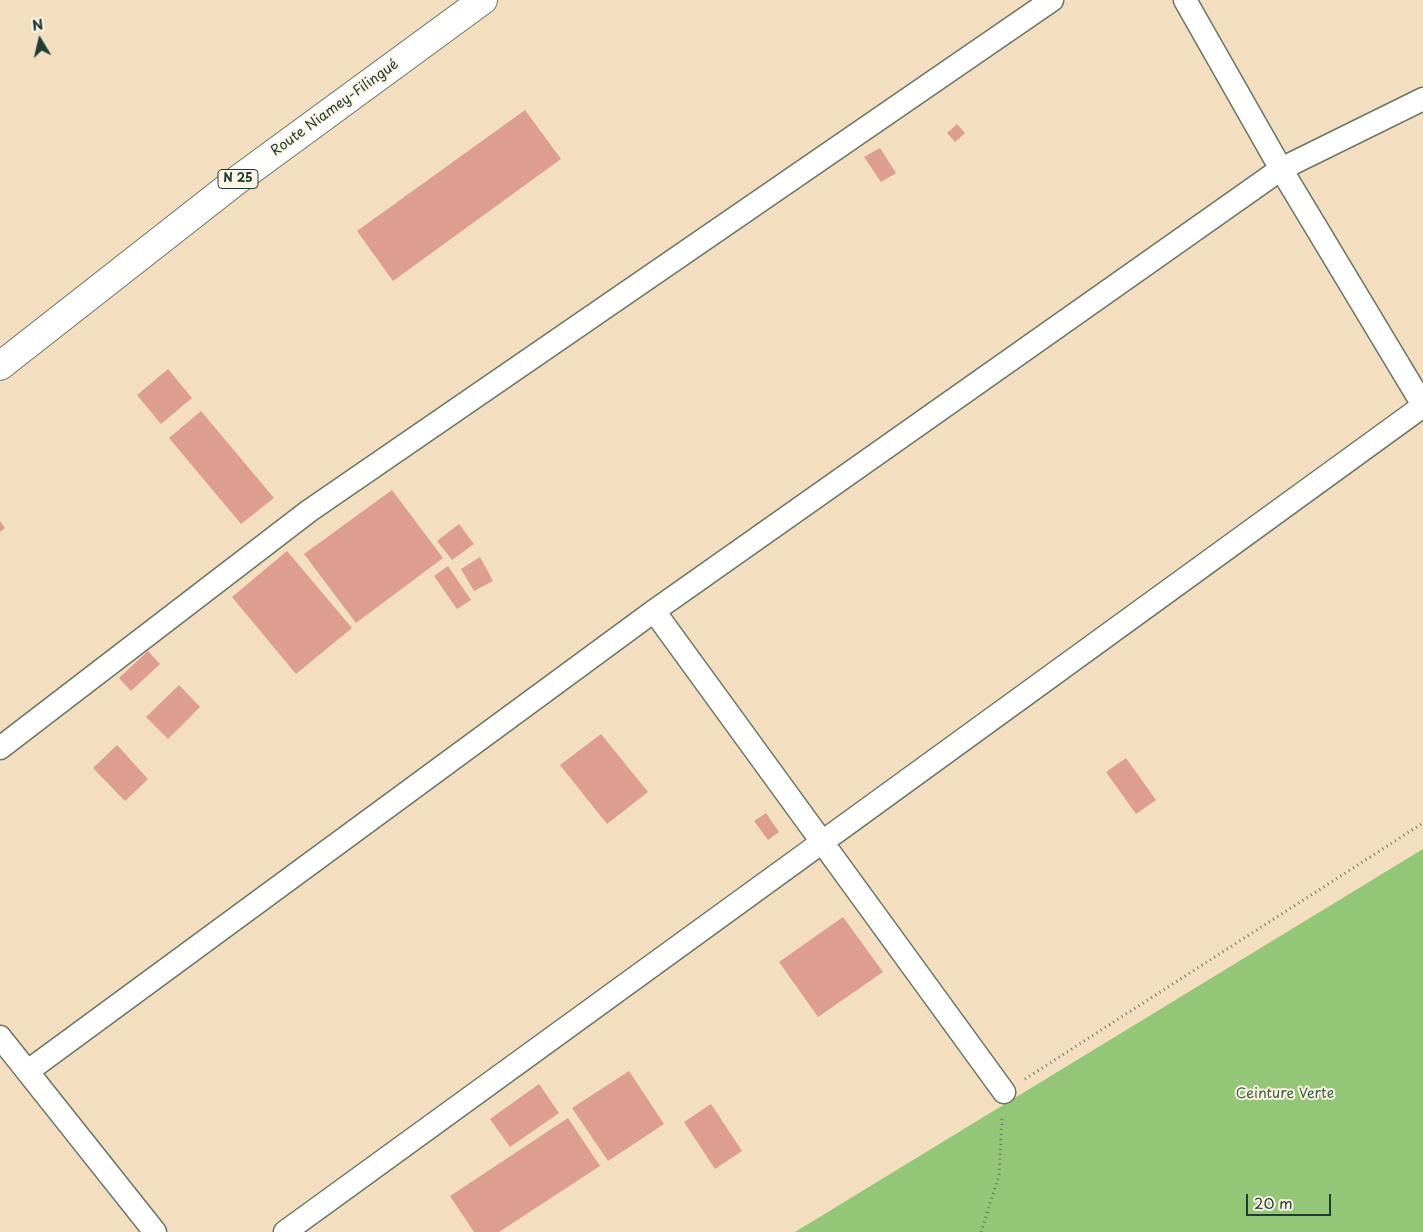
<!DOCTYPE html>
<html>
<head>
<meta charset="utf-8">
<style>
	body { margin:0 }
	#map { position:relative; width:1423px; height:1232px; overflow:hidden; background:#f3dec0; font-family:"Playpen Sans",sans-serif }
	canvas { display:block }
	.north { position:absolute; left:15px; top:15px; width:50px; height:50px; -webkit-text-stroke:4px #fcf5e5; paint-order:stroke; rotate:351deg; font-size:14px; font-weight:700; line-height:20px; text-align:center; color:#1f3d34 }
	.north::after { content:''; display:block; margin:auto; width:18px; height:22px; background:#1f3d34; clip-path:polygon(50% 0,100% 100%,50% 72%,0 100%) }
	.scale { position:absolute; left:1246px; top:1194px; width:85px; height:22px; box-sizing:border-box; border:2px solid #1f3d34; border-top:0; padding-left:6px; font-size:15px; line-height:18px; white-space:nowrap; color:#1f3d34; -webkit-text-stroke:4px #fcf5e5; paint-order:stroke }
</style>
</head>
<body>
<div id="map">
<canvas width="1423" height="1232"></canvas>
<div class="north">N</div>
<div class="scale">20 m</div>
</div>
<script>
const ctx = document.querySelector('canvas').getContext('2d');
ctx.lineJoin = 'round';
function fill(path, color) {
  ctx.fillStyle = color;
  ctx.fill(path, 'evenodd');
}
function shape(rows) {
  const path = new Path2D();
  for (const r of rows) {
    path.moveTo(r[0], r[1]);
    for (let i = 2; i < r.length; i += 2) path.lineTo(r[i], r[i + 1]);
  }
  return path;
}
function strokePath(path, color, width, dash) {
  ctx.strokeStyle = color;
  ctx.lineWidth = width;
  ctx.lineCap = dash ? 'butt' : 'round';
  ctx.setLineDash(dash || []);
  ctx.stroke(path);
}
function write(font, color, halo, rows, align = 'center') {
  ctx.font = font + ' "Playpen Sans",sans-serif';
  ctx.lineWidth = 4;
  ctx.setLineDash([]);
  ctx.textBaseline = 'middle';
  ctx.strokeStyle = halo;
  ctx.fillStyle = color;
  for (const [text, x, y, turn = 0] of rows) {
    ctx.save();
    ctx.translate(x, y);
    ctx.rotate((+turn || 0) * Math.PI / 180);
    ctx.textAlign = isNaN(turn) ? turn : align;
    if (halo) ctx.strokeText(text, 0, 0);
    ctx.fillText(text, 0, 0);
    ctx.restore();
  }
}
fill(shape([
	[1423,849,1423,1232,795,1232]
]), '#93c677');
fill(shape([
	[525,110,561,159,393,281,357,231],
	[957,124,965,133,955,142,947,133],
	[880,148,896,173,881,182,864,157],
	[168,369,192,398,161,424,137,395],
	[201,411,274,498,241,524,169,438],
	[392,490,443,558,356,623,304,554],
	[0,521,5,528,0,532],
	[459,524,474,544,452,560,437,541],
	[287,551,352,628,296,674,232,597],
	[480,557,493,581,474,591,461,569],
	[448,566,471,600,457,609,434,576],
	[148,651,160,664,131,691,119,678],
	[179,685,200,707,168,739,146,717],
	[601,734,648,792,607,824,560,765],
	[117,745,148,779,125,801,93,768],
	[1126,758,1156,800,1136,814,1106,772],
	[766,813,779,832,768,840,754,821],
	[843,917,883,972,818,1017,779,962],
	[629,1071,664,1124,608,1161,572,1108],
	[539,1084,559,1113,510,1147,490,1119],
	[711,1104,742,1151,715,1169,684,1122],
	[568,1118,600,1166,499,1232,474,1232,450,1196]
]), '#dd9e91');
const street = shape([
	[1185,0,1281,169,1423,405],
	[654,611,1004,1092],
	[0,748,309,511,1052,0],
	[0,1037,155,1232],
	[28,1071,654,611,1281,169,1423,99],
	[285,1232,1423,406]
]);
const primary = shape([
	[0,366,236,181,483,0]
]);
strokePath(street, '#697565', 25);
strokePath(primary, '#697565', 30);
strokePath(shape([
	[1025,1079,1423,823],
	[981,1232,999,1175,1002,1118]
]), '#697565', 3, [1, 4]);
strokePath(street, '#fff', 22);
strokePath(primary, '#fff', 28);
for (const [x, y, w] of [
	[238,179,40]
]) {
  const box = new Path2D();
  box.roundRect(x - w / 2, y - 9.5, w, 19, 4);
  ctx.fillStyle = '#fcf5e5';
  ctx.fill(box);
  strokePath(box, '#1f3d34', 1);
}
write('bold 12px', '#1f3d34', null, [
	["N 25",238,179]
]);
write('14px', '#1f3d34', '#fcf5e5', [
	["Route Niamey-Filingué",335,108,-36]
]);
write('14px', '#3c5f45', '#fcf5e5', [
	["Ceinture Verte",1285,1094]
]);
</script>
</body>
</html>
